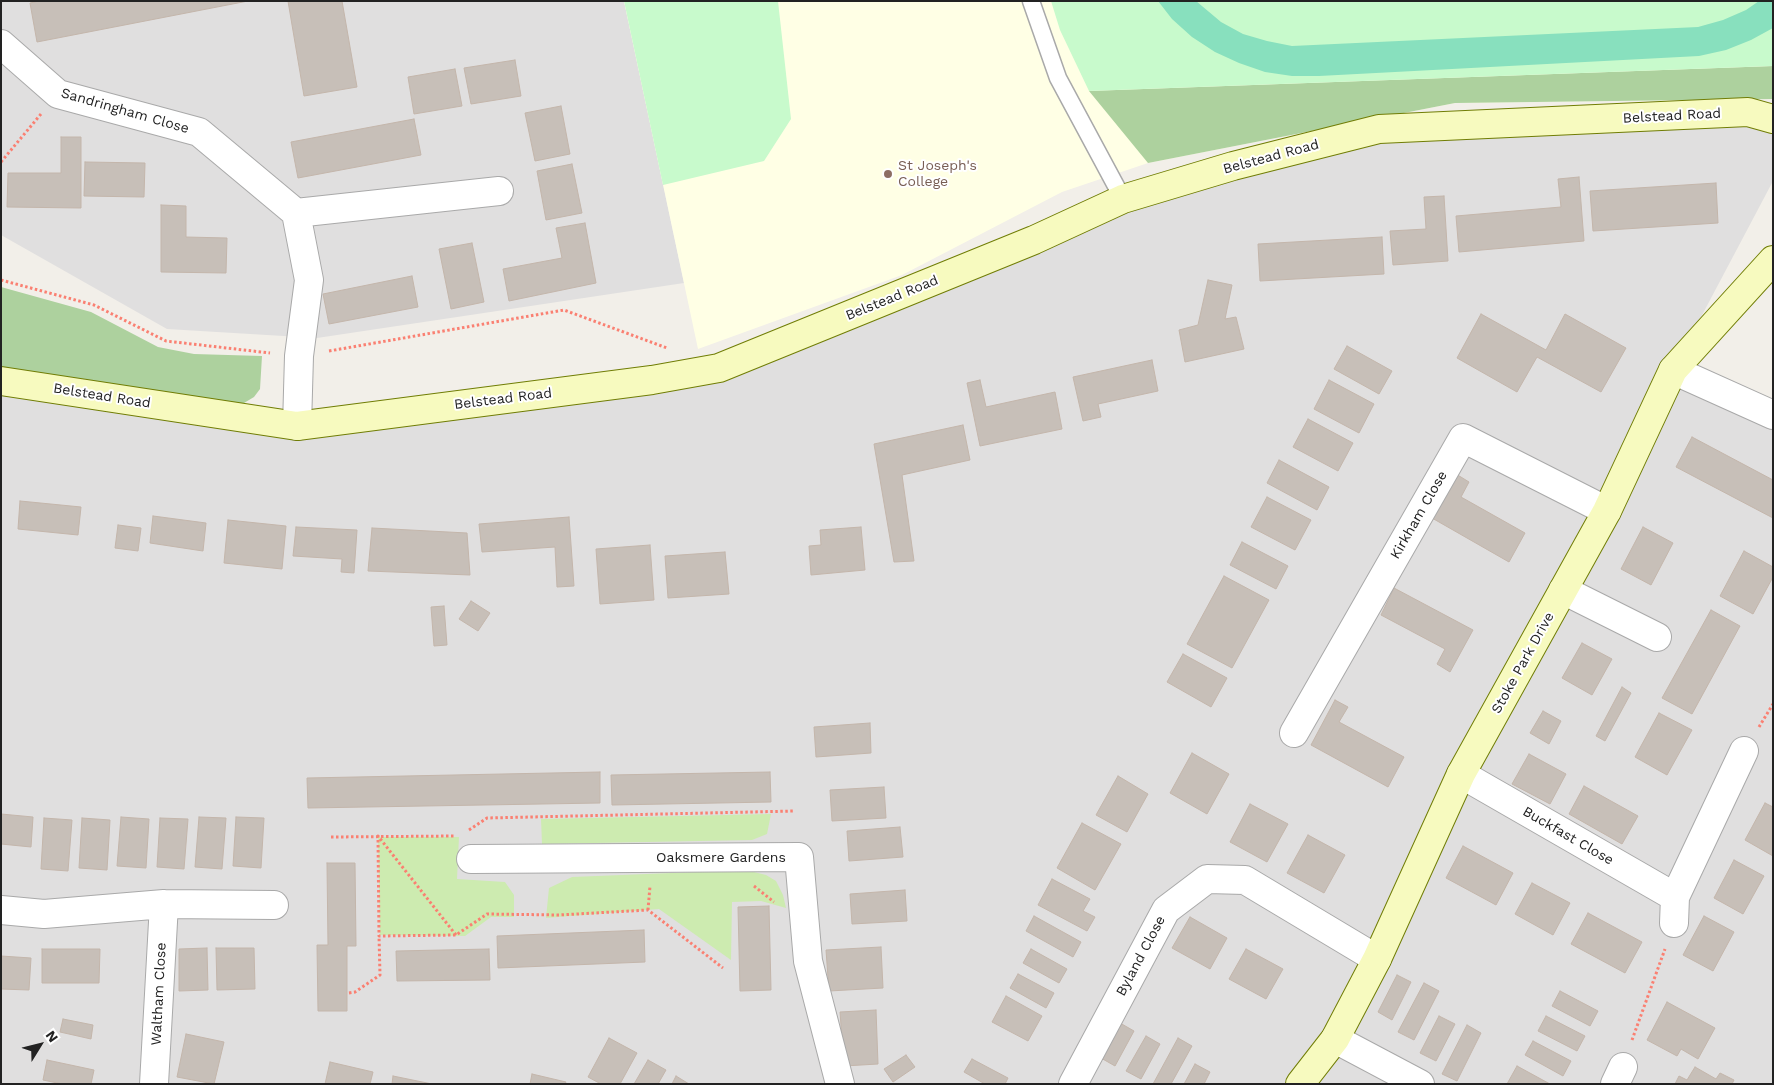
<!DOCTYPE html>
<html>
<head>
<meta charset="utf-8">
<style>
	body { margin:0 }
	#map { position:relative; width:1774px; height:1085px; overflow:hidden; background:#f2efe9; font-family:"Work Sans",sans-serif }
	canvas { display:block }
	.frame { position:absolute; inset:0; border:2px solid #222; pointer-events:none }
	.north { position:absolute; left:15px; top:1020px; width:50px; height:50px; -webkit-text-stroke:4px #fff; paint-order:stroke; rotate:54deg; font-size:14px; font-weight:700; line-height:20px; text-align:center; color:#222 }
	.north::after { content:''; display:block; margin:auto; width:18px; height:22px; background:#222; clip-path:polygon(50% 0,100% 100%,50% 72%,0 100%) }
</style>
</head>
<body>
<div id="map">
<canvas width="1774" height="1085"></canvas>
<div class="frame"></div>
<div class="north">N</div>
</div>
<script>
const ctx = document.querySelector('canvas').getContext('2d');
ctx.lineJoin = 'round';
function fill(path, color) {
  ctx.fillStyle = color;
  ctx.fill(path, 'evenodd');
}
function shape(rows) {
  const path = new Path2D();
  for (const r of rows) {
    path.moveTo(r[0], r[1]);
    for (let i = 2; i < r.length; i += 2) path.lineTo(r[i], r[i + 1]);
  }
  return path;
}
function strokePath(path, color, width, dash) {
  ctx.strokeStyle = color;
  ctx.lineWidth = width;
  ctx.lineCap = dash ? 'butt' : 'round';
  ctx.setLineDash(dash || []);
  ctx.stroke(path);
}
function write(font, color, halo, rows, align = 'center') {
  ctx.font = font + ' "Work Sans",sans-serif';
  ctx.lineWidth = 4;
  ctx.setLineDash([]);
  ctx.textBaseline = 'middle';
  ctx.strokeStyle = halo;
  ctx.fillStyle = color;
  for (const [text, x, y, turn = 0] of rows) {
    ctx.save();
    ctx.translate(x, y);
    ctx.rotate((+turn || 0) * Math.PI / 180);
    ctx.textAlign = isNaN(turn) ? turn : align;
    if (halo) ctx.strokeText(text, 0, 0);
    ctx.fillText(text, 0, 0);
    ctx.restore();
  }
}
fill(shape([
	[1,1,624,1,684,283,317,338,167,329,1,235],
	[1773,119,1773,181,1673,370,1773,415,1773,1084,1,1084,1,381,297,426,652,380,1034,240,1379,129]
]), '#e0dfdf');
fill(shape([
	[624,1,1773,1,1773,99,1455,103,1148,163,1062,192,902,275,698,349]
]), '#ffffe5');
fill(shape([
	[771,814,767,834,752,840,542,844,541,819],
	[378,837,459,837,457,879,505,882,514,895,514,917,491,917,465,936,380,935],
	[746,870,766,875,776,881,783,895,786,908,761,901,732,902,731,960,659,909,546,918,549,888,572,877]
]), '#cdebb0');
fill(shape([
	[1773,66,1773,99,1455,103,1148,163,1089,91],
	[1,287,91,312,158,347,194,354,262,356,260,389,254,397,244,403,244,413,1,383]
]), '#add19e');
fill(shape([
	[624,1,778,1,791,119,764,161,663,185],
	[1051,1,1773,1,1773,66,1089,91,1060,30]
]), '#c8facc');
fill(shape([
	[1158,1,1196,1,1221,22,1243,34,1267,41,1292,46,1698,27,1723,20,1746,10,1759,1,1773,1,1773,28,1751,40,1726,50,1699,56,1319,76,1292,76,1265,72,1239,63,1215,52,1192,37,1172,19]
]), '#88e0be');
const building = shape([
	[39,1,248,1,37,42,30,3,39,1],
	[288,1,342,1,357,87,304,96,288,1],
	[515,60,521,96,471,104,464,68,515,60],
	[455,69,462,106,414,114,408,77,455,69],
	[561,106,570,154,535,161,525,113,561,106],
	[414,119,421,155,298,178,291,142,414,119],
	[61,137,81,137,81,208,7,207,8,173,61,173,61,137],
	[85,162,145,163,144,197,84,196,85,162],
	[572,164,582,213,546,220,537,171,572,164],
	[1579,177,1584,241,1459,252,1456,216,1561,207,1558,179,1579,177],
	[1716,183,1718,223,1593,231,1590,191,1716,183],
	[1444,196,1448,261,1393,265,1390,231,1426,229,1424,197,1444,196],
	[161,205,186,206,186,237,227,238,226,273,161,272,161,205],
	[585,223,596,283,509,301,503,269,562,258,556,228,585,223],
	[1382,237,1384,274,1260,281,1258,244,1382,237],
	[472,243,484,302,451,309,439,249,472,243],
	[412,276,418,307,329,324,323,294,412,276],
	[1208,280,1232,285,1225,319,1236,317,1244,349,1185,362,1179,330,1198,325,1208,280],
	[1481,314,1546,350,1565,314,1626,348,1601,392,1537,357,1517,392,1457,358,1481,314],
	[1347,346,1392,371,1379,394,1334,369,1347,346],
	[1152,360,1158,391,1098,404,1101,417,1083,421,1073,377,1152,360],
	[980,380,986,407,1055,392,1062,429,980,446,967,383,980,380],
	[1329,380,1374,404,1359,433,1314,409,1329,380],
	[1308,419,1353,443,1338,471,1293,447,1308,419],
	[963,425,970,460,902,475,914,561,894,562,874,444,963,425],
	[1692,437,1773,480,1773,518,1676,467,1692,437],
	[1279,460,1329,487,1317,510,1267,483,1279,460],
	[1456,474,1469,482,1461,497,1525,533,1509,562,1432,518,1456,474],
	[1267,497,1311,520,1295,550,1251,527,1267,497],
	[20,501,81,507,78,535,18,529,20,501],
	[153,516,206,523,203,551,150,543,153,516],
	[569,517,574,586,557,587,555,547,482,552,479,524,569,517],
	[228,520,286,526,282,569,224,563,228,520],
	[118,525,141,528,138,551,115,548,118,525],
	[296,527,357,530,354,573,341,572,342,559,293,556,296,527],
	[861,527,865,570,811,575,809,546,821,545,820,530,861,527],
	[1643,527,1673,543,1651,585,1621,569,1643,527],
	[372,528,467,533,470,575,368,571,372,528],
	[1242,542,1288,566,1276,589,1230,565,1242,542],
	[650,545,654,600,600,604,596,549,650,545],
	[1744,551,1773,567,1773,577,1753,614,1720,596,1744,551],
	[725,552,729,594,668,598,665,556,725,552],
	[1224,576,1269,600,1232,668,1187,644,1224,576],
	[1394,588,1473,630,1450,672,1437,664,1445,649,1381,615,1394,588],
	[471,601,490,613,478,631,459,619,471,601],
	[444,606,447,645,434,646,431,607,444,606],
	[1711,610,1740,626,1692,714,1662,698,1711,610],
	[1582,643,1612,659,1592,695,1562,678,1582,643],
	[1183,654,1227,678,1211,707,1167,682,1183,654],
	[1622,687,1631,693,1605,741,1596,736,1622,687],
	[1335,700,1348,707,1339,722,1404,757,1388,787,1311,745,1335,700],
	[1543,711,1561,721,1549,744,1530,733,1543,711],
	[1659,713,1692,730,1667,775,1635,757,1659,713],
	[870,723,871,753,816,757,814,727,870,723],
	[1192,753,1229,774,1207,814,1170,793,1192,753],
	[1529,754,1566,774,1550,804,1512,784,1529,754],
	[600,772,600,803,308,808,307,778,600,772],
	[770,772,771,802,612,805,611,775,770,772],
	[1118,776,1148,794,1127,832,1096,815,1118,776],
	[1584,786,1638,816,1622,844,1569,814,1584,786],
	[884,787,886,818,832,821,830,790,884,787],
	[1765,803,1773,807,1773,856,1745,840,1765,803],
	[1250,804,1288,824,1267,862,1230,842,1250,804],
	[1,814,33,817,31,847,1,844,1,814],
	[121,817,149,819,146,868,117,866,121,817],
	[199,817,226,818,222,869,195,867,199,817],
	[236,817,264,818,261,868,233,866,236,817],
	[44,818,72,820,68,871,41,869,44,818],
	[82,818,110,820,107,870,79,868,82,818],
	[160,818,188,819,184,869,157,867,160,818],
	[1082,823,1121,844,1095,890,1057,868,1082,823],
	[900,827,903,857,849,861,847,831,900,827],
	[1308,835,1345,855,1324,893,1287,873,1308,835],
	[1463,846,1513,873,1496,905,1446,878,1463,846],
	[1734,860,1764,876,1743,914,1714,898,1734,860],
	[327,863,355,863,356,946,347,946,347,1011,318,1011,317,945,328,945,327,863],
	[1052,879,1090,899,1083,911,1095,917,1087,931,1038,905,1052,879],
	[1532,883,1570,903,1553,935,1515,914,1532,883],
	[905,890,907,921,852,924,850,894,905,890],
	[769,906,771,990,740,991,738,907,769,906],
	[1588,913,1642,942,1625,973,1571,944,1588,913],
	[1034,916,1081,942,1073,957,1026,931,1034,916],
	[1704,916,1734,932,1713,971,1683,955,1704,916],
	[1190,917,1227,938,1210,969,1172,948,1190,917],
	[644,930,645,962,498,968,497,936,644,930],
	[881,947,883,988,829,991,826,950,881,947],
	[207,948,208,990,179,991,179,949,207,948],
	[216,948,254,948,255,989,217,990,216,948],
	[42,949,100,949,99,983,42,983,42,949],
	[489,949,490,980,397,981,396,951,489,949],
	[1031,949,1067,969,1059,983,1023,963,1031,949],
	[1246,949,1283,969,1266,999,1229,979,1246,949],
	[1,956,31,958,29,990,1,989,1,956],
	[1018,974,1054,993,1046,1008,1010,988,1018,974],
	[1397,975,1411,982,1392,1020,1378,1012,1397,975],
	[1424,983,1439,991,1414,1040,1398,1032,1424,983],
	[1560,991,1598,1011,1590,1026,1552,1006,1560,991],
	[1006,996,1042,1016,1028,1041,992,1022,1006,996],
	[1667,1002,1715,1028,1698,1059,1681,1049,1677,1056,1647,1040,1667,1002],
	[876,1010,878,1064,844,1066,840,1012,876,1010],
	[1439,1016,1455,1024,1436,1061,1420,1053,1439,1016],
	[1546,1016,1585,1036,1577,1051,1538,1031,1546,1016],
	[63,1019,93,1025,91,1039,60,1032,63,1019],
	[1120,1023,1134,1031,1115,1066,1101,1058,1120,1023],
	[1467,1025,1481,1033,1457,1081,1442,1074,1467,1025],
	[186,1034,224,1042,214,1084,177,1077,186,1034],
	[1146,1036,1160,1044,1141,1079,1126,1071,1146,1036],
	[609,1038,637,1053,620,1084,601,1084,588,1077,609,1038],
	[1178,1038,1192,1046,1171,1084,1153,1084,1178,1038],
	[1533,1041,1571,1061,1563,1076,1525,1055,1533,1041],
	[906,1055,915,1067,893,1082,884,1069,906,1055],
	[972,1059,1008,1078,1005,1084,985,1084,964,1072,972,1059],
	[47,1060,94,1070,91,1084,62,1084,43,1080,47,1060],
	[648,1060,666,1070,658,1084,634,1084,648,1060],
	[330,1062,373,1072,370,1084,325,1084,330,1062],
	[1195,1064,1210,1072,1204,1084,1184,1084,1195,1064],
	[1517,1066,1550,1084,1507,1084,1517,1066],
	[1695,1067,1716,1079,1720,1073,1734,1080,1732,1084,1675,1084,1679,1076,1687,1080,1695,1067],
	[532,1074,566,1082,565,1084,530,1084,532,1074],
	[393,1076,432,1084,392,1084,393,1076],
	[676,1076,689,1084,672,1084,676,1076]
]);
fill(building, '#c7bfb8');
strokePath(building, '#c4b6ab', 1);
const lane = shape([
	[1031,1,1058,78,1123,199]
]);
const street = shape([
	[1,44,58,94,199,132,296,213,309,280,299,356,297,426],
	[296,213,499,191],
	[1673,370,1773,415],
	[1563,590,1657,637],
	[1294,733,1463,438,1607,511],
	[1461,774,1675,897],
	[471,859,799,857,808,961,840,1084],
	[1,910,44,914,164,904,274,905],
	[1674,923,1675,897,1744,751],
	[1335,1039,1420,1084],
	[154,1084,164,904],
	[1073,1084,1166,910,1207,879,1245,880,1377,959],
	[1615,1084,1623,1067]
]);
const secondary = shape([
	[1,381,297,426,652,380,719,368,1034,240,1123,199,1233,166,1379,129,1748,112,1773,119],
	[1300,1084,1335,1039,1377,959,1461,774,1607,511,1673,370,1773,260]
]);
strokePath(lane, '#a9a9a9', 19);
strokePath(street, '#a9a9a9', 30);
strokePath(secondary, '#707d05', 30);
strokePath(shape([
	[1,162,41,114],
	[1,280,94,305,166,341,270,353],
	[329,351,564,310,667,348],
	[1759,727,1773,704],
	[469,830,487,818,795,811],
	[331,837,455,836],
	[754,886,774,902],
	[648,910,650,886],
	[456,935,378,836,379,936,456,935,487,914,559,915,648,910,723,968],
	[349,993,355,992,380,975,379,936],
	[1632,1040,1665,949]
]), '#fa8072', 3, [2.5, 2.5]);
strokePath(lane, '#fff', 16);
strokePath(street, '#fff', 28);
strokePath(secondary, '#f7fabf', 28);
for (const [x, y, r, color] of [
	[888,174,5,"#8d6e63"]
]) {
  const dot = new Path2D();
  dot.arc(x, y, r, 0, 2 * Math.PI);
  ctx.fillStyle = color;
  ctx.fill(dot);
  strokePath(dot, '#fff', 2);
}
write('14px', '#222', '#fff', [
	["Sandringham Close",125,111,16],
	["Belstead Road",1672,116,-3],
	["Belstead Road",1271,157,-15],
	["Belstead Road",892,298,-22],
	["Belstead Road",102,396,9],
	["Belstead Road",503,399,-7],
	["Kirkham Close",1419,515,-60],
	["Stoke Park Drive",1523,663,-61],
	["Buckfast Close",1568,836,30],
	["Oaksmere Gardens",721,858],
	["Byland Close",1141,956,-62],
	["Waltham Close",159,994,-87]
]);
write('14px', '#785e54', '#fff', [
	["St Joseph's",898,166],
	["College",898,182]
], 'left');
</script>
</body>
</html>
